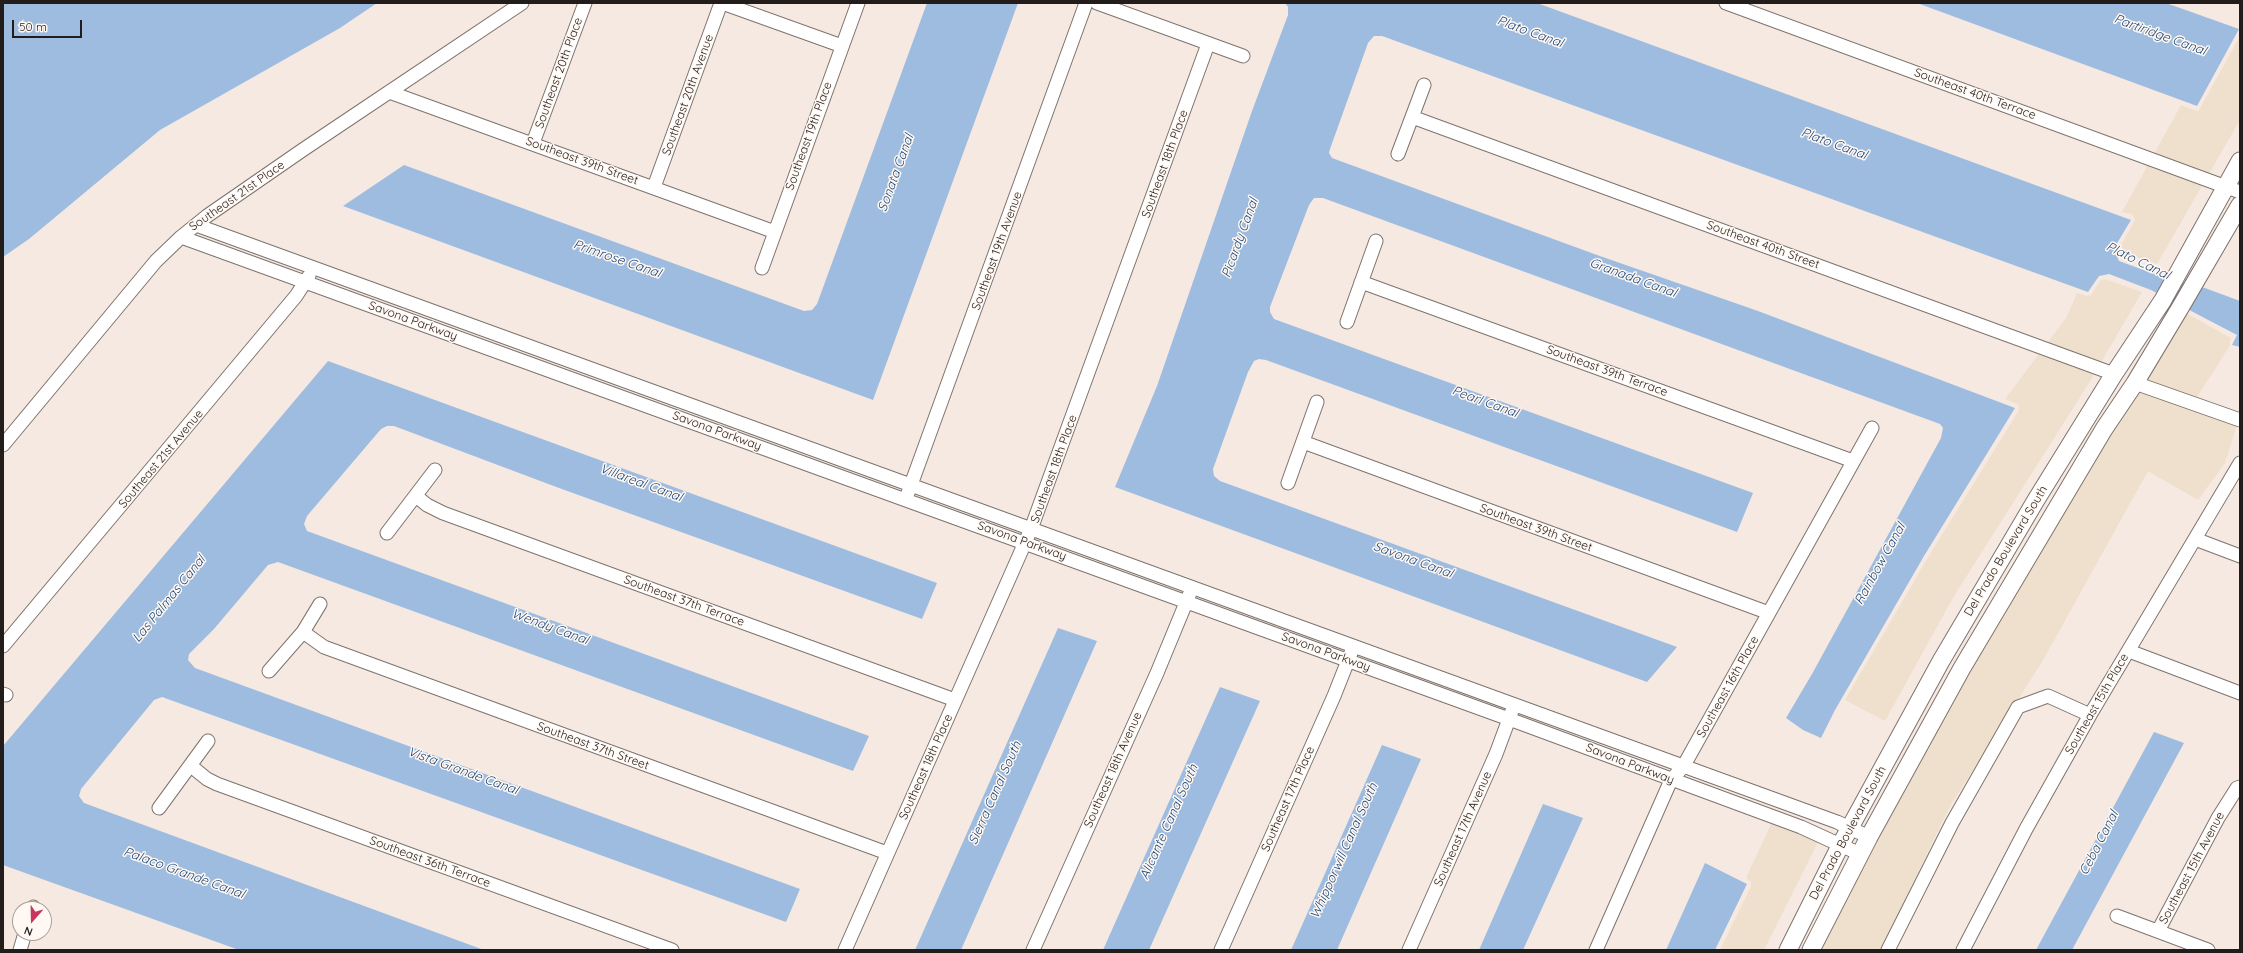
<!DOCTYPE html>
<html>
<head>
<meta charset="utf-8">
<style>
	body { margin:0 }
	#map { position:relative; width:2243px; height:953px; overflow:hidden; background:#f6e9e2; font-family:Quicksand,sans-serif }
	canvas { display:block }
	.frame { position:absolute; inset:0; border:4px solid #221d1b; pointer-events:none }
	.north { position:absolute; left:12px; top:901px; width:40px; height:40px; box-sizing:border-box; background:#fff8f3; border:1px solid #a7a09d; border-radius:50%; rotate:200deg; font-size:11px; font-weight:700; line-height:16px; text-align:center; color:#221d1b }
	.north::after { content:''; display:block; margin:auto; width:14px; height:18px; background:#c6375b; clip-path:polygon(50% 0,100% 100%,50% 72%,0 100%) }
	.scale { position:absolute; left:12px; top:20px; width:70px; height:18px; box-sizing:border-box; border:2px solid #221d1b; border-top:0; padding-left:5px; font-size:12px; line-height:14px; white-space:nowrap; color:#221d1b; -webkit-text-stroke:3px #fff8f3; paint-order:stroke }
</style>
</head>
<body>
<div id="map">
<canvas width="2243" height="953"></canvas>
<div class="frame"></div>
<div class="north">N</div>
<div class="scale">50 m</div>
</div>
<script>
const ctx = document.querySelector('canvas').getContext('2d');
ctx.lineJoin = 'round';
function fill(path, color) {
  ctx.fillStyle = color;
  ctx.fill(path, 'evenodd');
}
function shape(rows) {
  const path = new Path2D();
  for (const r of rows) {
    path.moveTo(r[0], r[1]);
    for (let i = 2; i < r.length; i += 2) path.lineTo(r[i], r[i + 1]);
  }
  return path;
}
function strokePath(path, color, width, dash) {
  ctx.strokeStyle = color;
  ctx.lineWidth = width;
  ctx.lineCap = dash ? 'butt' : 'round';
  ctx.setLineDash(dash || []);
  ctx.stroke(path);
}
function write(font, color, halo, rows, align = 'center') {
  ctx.font = font + ' Quicksand,sans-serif';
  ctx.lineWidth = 3;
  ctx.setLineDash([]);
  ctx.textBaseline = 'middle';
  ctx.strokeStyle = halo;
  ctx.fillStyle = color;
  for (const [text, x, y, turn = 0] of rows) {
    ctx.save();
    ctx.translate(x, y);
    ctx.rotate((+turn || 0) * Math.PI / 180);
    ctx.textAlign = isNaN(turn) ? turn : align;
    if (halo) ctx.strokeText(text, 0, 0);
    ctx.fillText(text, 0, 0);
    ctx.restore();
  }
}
fill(shape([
	[2240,36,2240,120,2157,264,2131,255,2120,247,2135,220,2132,214,2122,212,2181,105,2196,111,2199,110],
	[2104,279,2142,292,2089,383,1954,596,1885,721,1845,700,1927,559,2019,410,2018,404,2005,399,2066,318,2077,293,2087,296,2091,295,2100,281],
	[2184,312,2231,338,2229,347,2192,405,2238,422,2225,463,2198,500,2148,471,2042,662,1950,806,1881,950,1817,950,1966,670],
	[1772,822,1819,840,1764,950,1720,950,1751,886,1751,882,1746,878]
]), '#efdfcd');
fill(shape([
	[3,3,377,3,340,28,160,130,29,239,3,257],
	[927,3,1018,3,873,400,343,206,404,165,804,311,812,310,817,304],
	[1285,3,1537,3,2131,220,2116,245,2115,252,2119,261,2160,276,2205,288,2240,301,2240,347,2232,345,2237,335,2151,290,2109,274,2099,276,2088,292,1382,36,1374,36,1368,43,1330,149,1329,153,1332,158,1597,255,1758,311,2015,408,1924,556,1835,710,1821,738,1803,730,1786,718,1812,674,1941,438,1943,428,1940,424,1323,198,1314,198,1309,205,1270,307,1270,312,1274,319,1753,493,1737,532,1266,360,1259,359,1254,361,1248,372,1213,469,1214,476,1220,481,1677,647,1647,682,1115,487,1157,386,1252,111,1288,15,1288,7],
	[1917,3,2166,3,2239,29,2197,106],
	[328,361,937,583,922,619,559,488,394,426,387,426,381,429,307,516,304,524,307,531,869,736,853,771,278,562,268,565,214,629,189,654,188,660,195,668,800,889,786,922,162,697,154,700,81,789,79,796,84,803,484,950,239,950,3,865,3,746],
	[1058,628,1097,641,961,950,915,950],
	[1220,687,1260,701,1239,748,1149,950,1103,950],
	[2154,732,2184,743,2072,950,2036,950],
	[1382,745,1421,759,1337,950,1291,950],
	[1543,804,1583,818,1523,950,1479,950],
	[1705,863,1747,884,1715,950,1666,950]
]), '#9ebce0');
const minor = shape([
	[722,3,842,46],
	[1097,3,1243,56],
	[1726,3,2240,192],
	[389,92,775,232],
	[1412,117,1424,85],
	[533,143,585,3],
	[1398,154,1412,117,2114,374],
	[654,187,721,3],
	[196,225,1837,822,1869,837],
	[181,237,1509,719,1801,827,1860,854],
	[762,268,858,3],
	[1361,282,1853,461],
	[1347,322,1376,241],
	[2135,383,2240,420],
	[1303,442,1769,613],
	[3,445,156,261,181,237,207,216,304,149,522,3],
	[1288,483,1317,402],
	[908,493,1086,3],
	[416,496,427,505,443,513,955,700],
	[387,533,435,470],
	[2195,539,2240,556],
	[303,632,324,647,887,853],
	[3,646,296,296,309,276],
	[2129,651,2240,693],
	[269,671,303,632,320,604],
	[3,694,6,695],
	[191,766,207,779,217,784,672,950],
	[159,808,208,741],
	[32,909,33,907],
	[2117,916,2208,950],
	[2158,931,2218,818,2237,788,2240,787],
	[20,950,25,933],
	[845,950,1031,529,1208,44],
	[1033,950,1157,673,1190,593],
	[1221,950,1334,696,1351,653],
	[1409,950,1496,754,1512,711],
	[1596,950,1671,780,1683,767,1872,428],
	[1888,950,1952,823,2018,707,2048,696,2090,715],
	[1963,950,2026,829,2090,715,2240,463]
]);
const major = shape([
	[1788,950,1841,844,1941,661,2036,500,2114,374,2163,300,2240,161],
	[1811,950,1869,837,1962,668,2104,429,2135,383,2180,308,2240,205]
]);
strokePath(minor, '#7e736d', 15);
strokePath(major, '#7e736d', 19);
strokePath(minor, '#fff', 13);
strokePath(major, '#fff', 17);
write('12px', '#221d1b', '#fff8f3', [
	["Southeast 20th Place",559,73,-70],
	["Southeast 40th Terrace",1975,94,20],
	["Southeast 20th Avenue",688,95,-70],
	["Southeast 19th Place",809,136,-70],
	["Southeast 39th Street",582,161,20],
	["Southeast 18th Place",1165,164,-70],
	["Southeast 21st Place",237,196,-35],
	["Southeast 40th Street",1763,245,20],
	["Southeast 19th Avenue",997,251,-70],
	["Savona Parkway",413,321,20],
	["Southeast 39th Terrace",1607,371,20],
	["Savona Parkway",717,431,20],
	["Southeast 21st Avenue",161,459,-50],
	["Southeast 18th Place",1054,469,-70],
	["Southeast 39th Street",1536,528,20],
	["Savona Parkway",1022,541,20],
	["Del Prado Boulevard South",2006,551,-59],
	["Southeast 37th Terrace",684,601,20],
	["Savona Parkway",1326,652,20],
	["Southeast 16th Place",1728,687,-61],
	["Southeast 15th Place",2097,704,-60],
	["Southeast 37th Street",593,746,20],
	["Savona Parkway",1630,764,21],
	["Southeast 18th Place",926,767,-66],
	["Southeast 18th Avenue",1113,770,-66],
	["Southeast 17th Place",1288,799,-66],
	["Southeast 17th Avenue",1463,829,-66],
	["Del Prado Boulevard South",1848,833,-62],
	["Southeast 36th Terrace",430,862,20],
	["Southeast 15th Avenue",2192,868,-62]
]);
write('italic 13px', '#214a79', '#fff8f3', [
	["Plato Canal",1530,32,20],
	["Partiridge Canal",2160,35,20],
	["Plato Canal",1834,144,20],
	["Sonata Canal",896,173,-70],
	["Picardy Canal",1240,238,-70],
	["Primrose Canal",617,259,19],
	["Plato Canal",2138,261,26],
	["Granada Canal",1633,278,20],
	["Pearl Canal",1485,402,20],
	["Villareal Canal",641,483,20],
	["Savona Canal",1413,560,20],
	["Rainbow Canal",1880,564,-61],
	["Las Palmas Canal",169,599,-51],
	["Wendy Canal",550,627,20],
	["Vista Grande Canal",463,771,20],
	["Sierra Canal South",995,793,-66],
	["Alicante Canal South",1169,822,-66],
	["Ceba Canal",2099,843,-63],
	["Whipporwill Canal South",1344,851,-66],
	["Palaco Grande Canal",184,873,20]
]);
</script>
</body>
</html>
